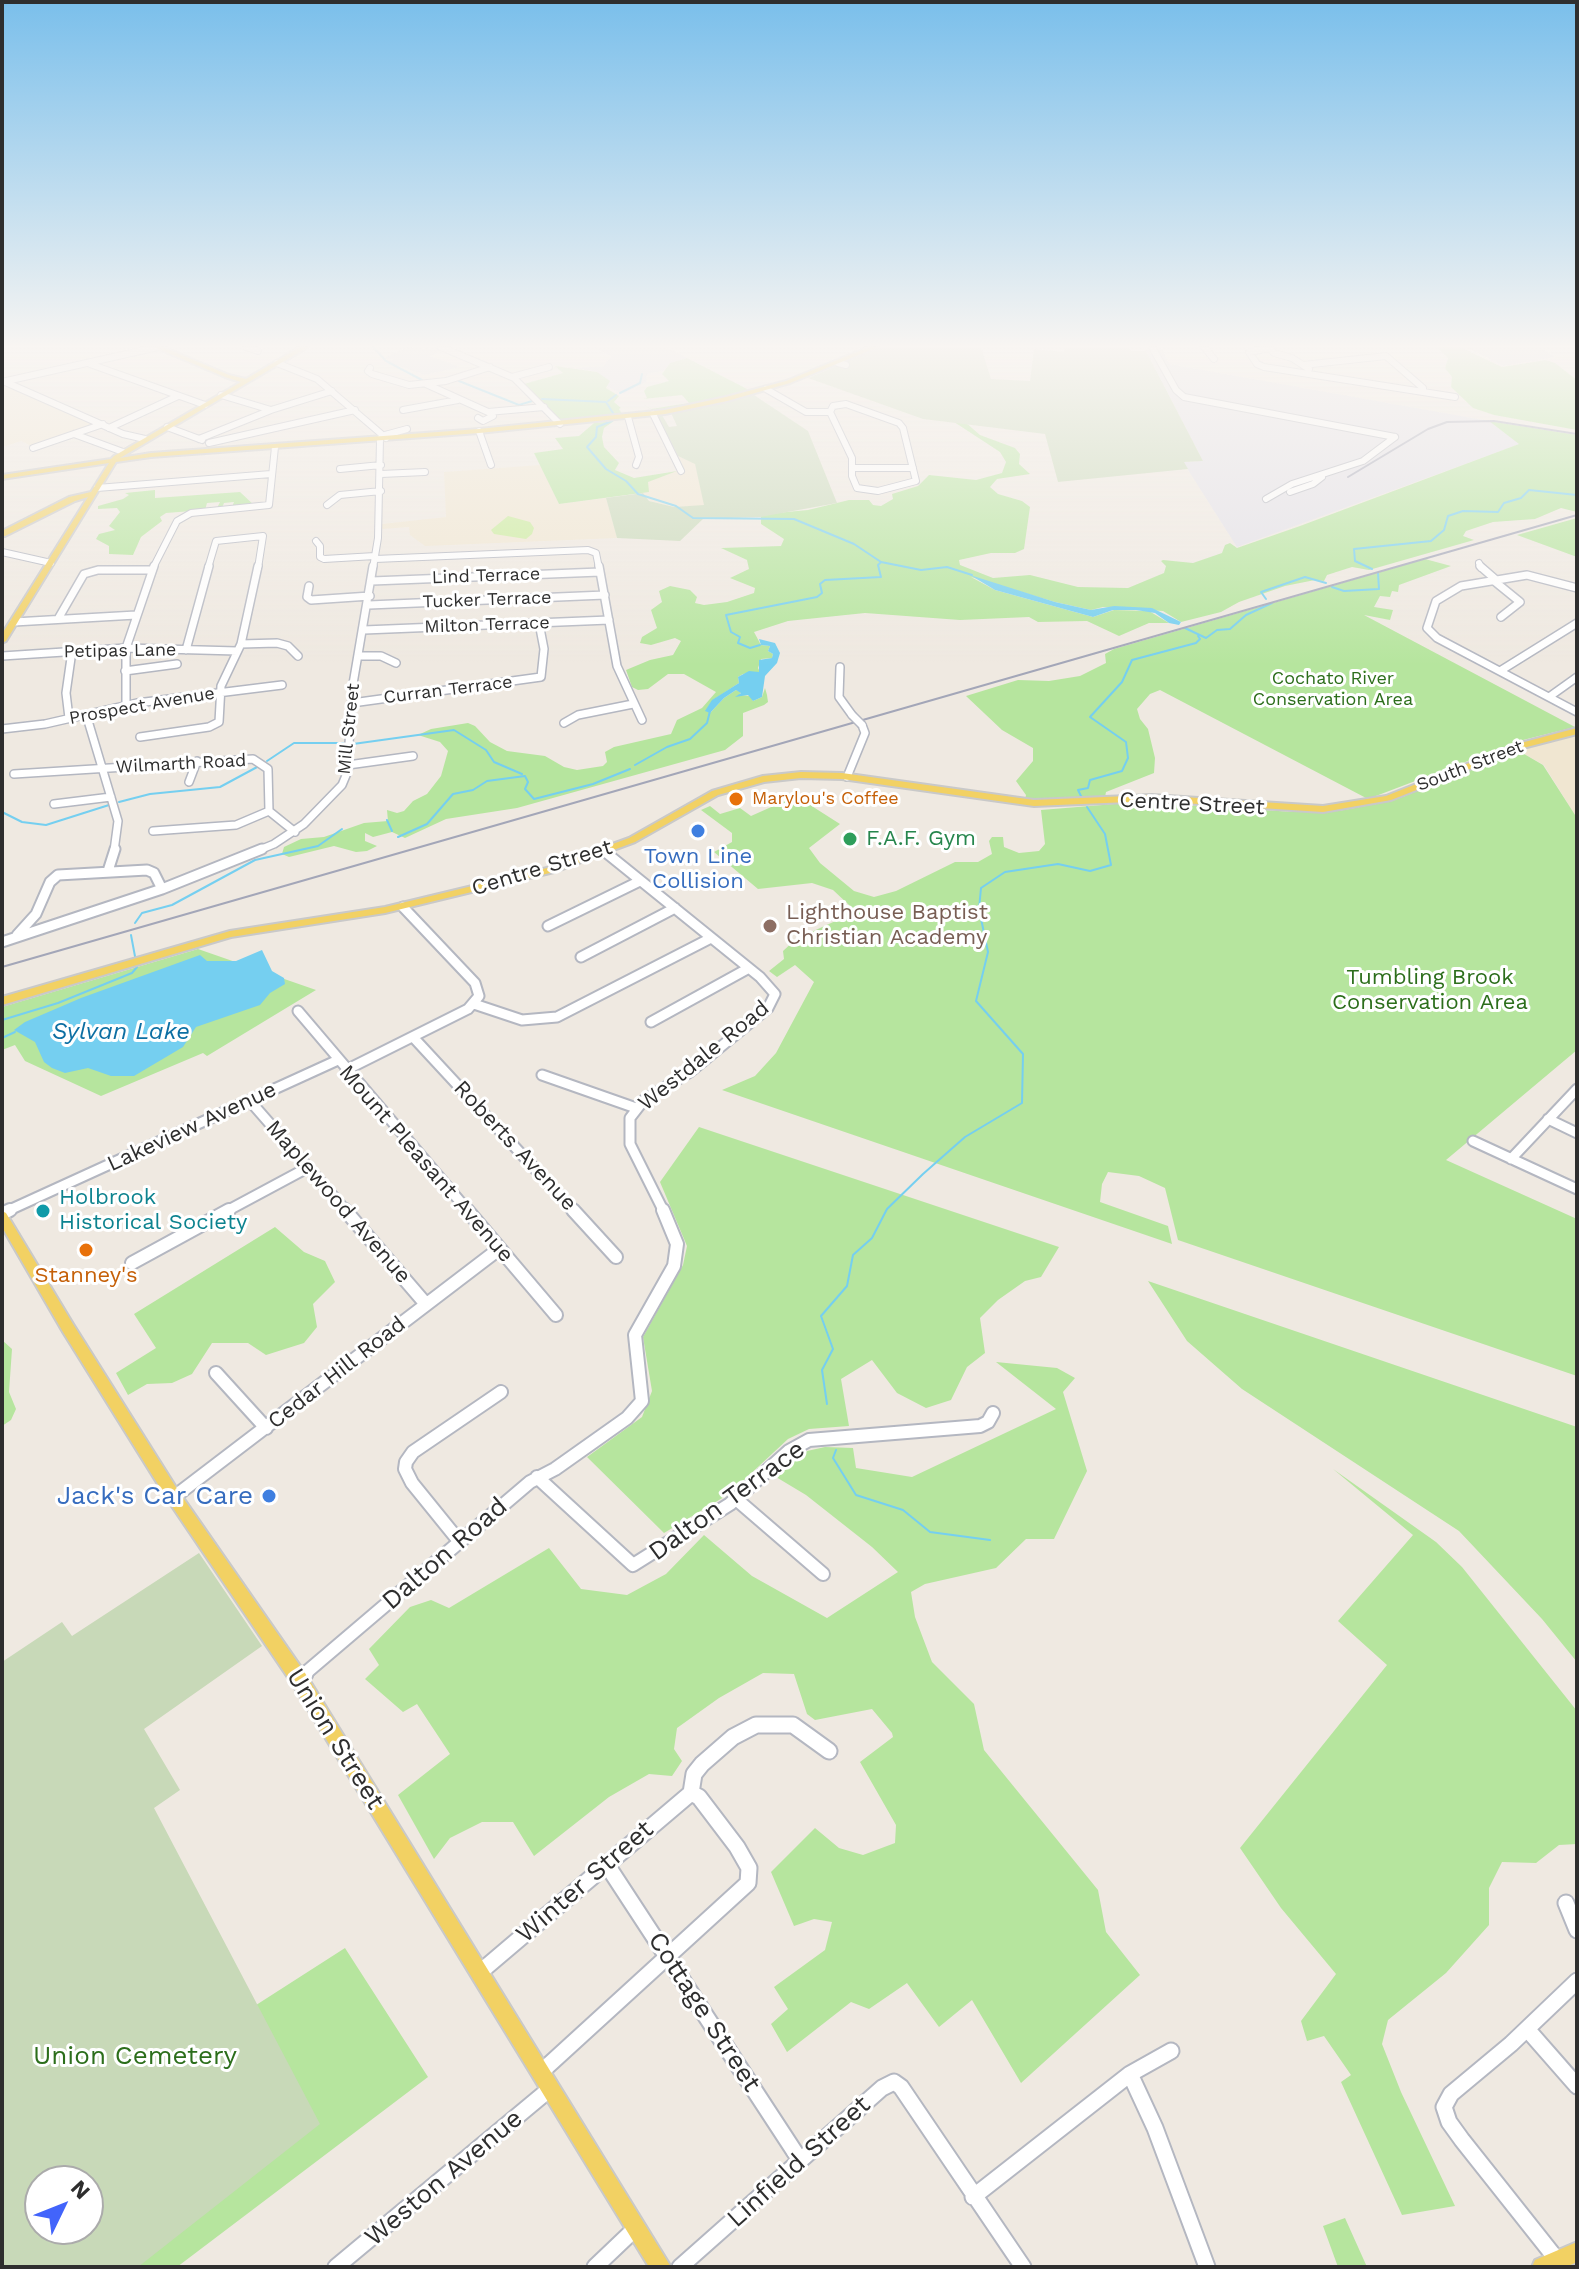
<!DOCTYPE html>
<html>
<head>
<meta charset="utf-8">
<style>
	body { margin:0 }
	#map { position:relative; width:1579px; height:2269px; overflow:hidden; background:#efe9e1; font-family:"Work Sans",sans-serif }
	canvas { display:block }
	.frame { position:absolute; inset:0; border:4px solid #2e2e2e; pointer-events:none }
	.north { position:absolute; left:24px; top:2165px; width:80px; height:80px; box-sizing:border-box; background:#fff; border:2px solid #ababab; border-radius:50%; rotate:47deg; font-size:22px; font-weight:700; line-height:32px; text-align:center; color:#2e2e2e }
	.north::after { content:''; display:block; margin:auto; width:28px; height:36px; background:#4264fb; clip-path:polygon(50% 0,100% 100%,50% 72%,0 100%) }
</style>
</head>
<body>
<div id="map">
<canvas width="1579" height="2269"></canvas>
<div class="frame"></div>
<div class="north">N</div>
</div>
<script>
const ctx = document.querySelector('canvas').getContext('2d');
ctx.lineJoin = 'round';
function fill(path, color) {
  ctx.fillStyle = color;
  ctx.fill(path, 'evenodd');
}
function shape(rows) {
  const path = new Path2D();
  for (const r of rows) {
    path.moveTo(r[0], r[1]);
    for (let i = 2; i < r.length; i += 2) path.lineTo(r[i], r[i + 1]);
  }
  return path;
}
function strokePath(path, color, width, dash) {
  ctx.strokeStyle = color;
  ctx.lineWidth = width;
  ctx.lineCap = dash ? 'butt' : 'round';
  ctx.setLineDash(dash || []);
  ctx.stroke(path);
}
function write(font, color, halo, rows, align = 'center') {
  ctx.font = font + ' "Work Sans",sans-serif';
  ctx.lineWidth = 6;
  ctx.setLineDash([]);
  ctx.textBaseline = 'middle';
  ctx.strokeStyle = halo;
  ctx.fillStyle = color;
  for (const [text, x, y, turn = 0] of rows) {
    ctx.save();
    ctx.translate(x, y);
    ctx.rotate((+turn || 0) * Math.PI / 180);
    ctx.textAlign = isNaN(turn) ? turn : align;
    if (halo) ctx.strokeText(text, 0, 0);
    ctx.fillText(text, 0, 0);
    ctx.restore();
  }
}
fill(shape([
	[408,347,443,350,430,356,460,367,425,375,387,362,393,359,382,359],
	[594,347,666,347,687,358,670,363,663,371,647,374,646,382,623,394,608,387,597,372,574,368,604,366,611,356],
	[1144,347,1161,347,1169,364,1489,421,1520,444,1237,547,1183,462,1203,461],
	[1467,347,1540,347,1555,357,1503,366]
]), '#e3e1e8');
fill(shape([
	[2,385,42,401,97,425,34,447,21,441,2,447],
	[678,456,695,463,705,506,674,507,650,501,630,482,684,469],
	[541,465,559,504,606,498,617,538,425,546,410,535,409,527,382,529,382,524,446,517,444,472],
	[1577,734,1577,818,1544,765,1519,751]
]), '#f0e6d1');
fill(shape([
	[1437,347,1460,347,1502,367,1545,360,1555,363,1577,380,1577,430,1494,415,1473,408,1451,387,1452,377,1445,368,1448,358],
	[687,358,751,391,650,412,652,410,644,405,651,409,689,403,682,395,643,399,647,398,644,391,647,387,669,381,662,374,670,363],
	[555,366,597,372,610,381,606,388,619,396,614,402,621,408,619,409,622,414,571,421,560,419,524,384,563,373],
	[948,418,964,421,980,435,1015,448,1020,454,1019,464,1030,474,997,479,990,487,998,494,1022,501,1030,507,1024,549,1015,553,991,553,959,560,960,565,993,578,1030,575,1078,587,1128,588,1164,573,1166,566,1161,561,1163,560,1193,563,1222,553,1225,545,1230,543,1237,548,1300,526,1519,444,1489,421,1577,435,1577,512,1561,508,1535,519,1493,522,1466,531,1463,536,1474,540,1369,570,1352,567,1327,575,1324,581,1315,580,1285,586,1239,602,1221,612,1181,622,1163,611,1103,607,1091,610,1055,602,971,577,995,590,1093,617,1114,610,1149,611,1169,623,1149,623,1119,636,1087,621,1038,622,1029,617,960,620,865,613,788,621,754,632,761,645,770,646,768,651,773,654,772,658,761,659,758,668,760,672,743,674,738,677,739,683,713,700,710,713,724,698,736,690,741,692,739,695,751,696,753,701,762,697,765,688,767,695,768,702,764,705,743,713,743,736,725,750,517,808,446,819,405,838,392,832,373,837,365,833,365,841,377,846,367,851,356,852,334,846,289,857,282,854,284,847,301,839,324,837,364,823,388,821,387,810,397,813,404,811,413,801,427,794,441,776,448,751,440,742,418,735,431,729,468,723,475,726,490,742,507,751,545,756,564,767,577,770,603,766,607,762,605,752,614,747,671,734,677,720,702,708,716,692,684,674,668,674,648,689,638,690,632,687,626,670,650,660,673,655,681,641,675,638,651,645,640,643,642,637,657,628,651,610,662,602,659,591,670,586,690,590,697,597,695,603,704,605,727,602,754,593,755,588,730,578,749,569,747,560,721,548,781,546,784,539,761,524,761,516,765,514,808,510,849,500,869,500,873,505,881,506,893,499,892,494,918,486,929,475,976,480,1002,473,1006,462,1000,452],
	[614,421,604,428,602,437,604,447,619,463,615,470,634,478,677,471,648,482,649,492,559,504,534,453,563,449,555,438,579,436,594,423],
	[155,490,155,498,240,492,254,505,232,507,234,502,224,503,222,508,217,508,220,502,207,503,205,510,166,513,160,517,162,521,141,537,133,555,109,554,109,546,96,539,99,534,115,530,109,526,120,512,117,508,98,509,98,506,123,499,129,495,125,493],
	[1577,518,1577,557,1517,535],
	[1425,559,1451,566,1399,585,1398,592,1392,591,1390,597,1380,596,1374,607,1393,610,1390,620,1364,615,1575,727,1523,740,1368,799,1160,690,1150,694,1137,709,1140,719,1148,729,1155,758,1154,773,1106,792,1105,797,1025,800,1026,795,1016,781,1033,761,1033,748,1002,730,966,696,1018,680,1049,681,1080,676,1106,663,1105,654,1114,649],
	[1519,751,1543,765,1577,818,1577,1050,1446,1160,1577,1219,1577,1376,1178,1240,1165,1188,1139,1176,1108,1172,1102,1184,1100,1202,1168,1226,1172,1244,722,1090,755,1076,776,1053,814,982,795,965,777,977,769,971,784,959,783,951,796,939,842,918,849,905,833,890,812,883,758,889,714,852,732,842,732,833,701,810,710,806,720,814,740,808,751,816,796,796,840,824,809,848,820,863,854,891,874,897,896,891,955,862,978,862,992,854,989,841,992,837,1003,837,1004,847,1019,853,1039,851,1045,844,1041,810,1139,802,1294,812,1338,811,1392,801],
	[198,949,316,990,207,1056,203,1053,101,1096,25,1061,15,1045,2,1050,2,1007],
	[699,1127,1059,1247,1041,1277,1025,1281,998,1300,980,1318,985,1353,967,1367,951,1400,926,1408,897,1393,872,1360,841,1379,849,1426,809,1429,788,1439,729,1494,664,1533,587,1457,642,1417,652,1391,643,1337,683,1265,687,1246,660,1182],
	[275,1227,304,1252,325,1261,335,1282,313,1304,317,1327,304,1343,266,1355,248,1343,212,1343,192,1374,172,1383,147,1384,128,1395,116,1373,156,1348,134,1314],
	[1148,1281,1577,1427,1577,1662,1542,1619,1459,1531,1242,1389,1187,1341],
	[2,1340,12,1349,9,1392,16,1409,11,1420,2,1426],
	[996,1362,1057,1368,1075,1378,1063,1392,1087,1471,1054,1539,1026,1539,996,1568,925,1584,911,1592,915,1617,932,1662,974,1704,984,1750,1098,1890,1106,1932,1140,1975,1021,2083,972,2000,939,2027,907,1983,869,2009,851,2002,787,2052,771,2024,788,2009,774,1987,825,1950,832,1922,814,1919,794,1926,771,1872,815,1828,839,1848,863,1855,895,1843,896,1825,860,1762,893,1737,892,1733,872,1709,815,1720,807,1714,794,1674,763,1673,719,1698,677,1728,674,1749,682,1761,672,1776,649,1774,609,1797,534,1856,513,1822,482,1822,450,1838,434,1859,398,1795,450,1754,417,1704,403,1712,365,1679,379,1665,369,1649,410,1607,431,1600,449,1608,549,1548,581,1589,627,1595,666,1574,704,1535,752,1576,827,1618,898,1572,872,1547,806,1495,776,1477,807,1451,825,1447,853,1448,856,1468,912,1477,1056,1409],
	[1333,1469,1436,1542,1462,1567,1577,1711,1577,1844,1559,1845,1536,1863,1502,1862,1489,1888,1489,1925,1446,1973,1388,2020,1382,2044,1401,2092,1455,2206,1402,2215,1341,2082,1351,2075,1324,2036,1307,2041,1301,2021,1336,1974,1281,1908,1240,1848,1387,1665,1338,1621,1413,1535],
	[345,1948,428,2077,177,2267,2,2267,2,2168],
	[40,2181,88,2181,88,2229,40,2229],
	[1345,2218,1367,2267,1338,2267,1323,2226]
]), '#b6e59e');
fill(shape([
	[881,347,981,347,991,379,1030,381,1034,349,1064,352,1067,347,1128,347,1131,351,1146,351,1203,461,1184,462,1188,469,1058,482,1045,434,923,419,808,378],
	[754,395,808,431,837,503,760,517,703,519,680,541,617,538,606,498,643,493,649,501,674,507,704,505,695,464,678,456,657,415,662,415,669,427,677,426,671,413],
	[199,1553,262,1646,144,1729,180,1790,154,1808,320,2124,138,2267,2,2267,2,1662,62,1622,72,1636],
	[40,2181,88,2181,88,2229,40,2229]
]), '#c8d9b8');
fill(shape([
	[508,516,530,522,534,528,532,534,526,539,494,534,491,530]
]), '#c9ec9a');
fill(shape([
	[970,575,1055,602,1091,610,1114,606,1152,608,1181,622,1179,625,1169,623,1155,613,1136,610,1113,610,1093,617,995,590],
	[759,639,775,643,780,653,777,663,765,676,762,697,753,701,748,695,735,697,741,693,736,690,724,698,710,713,705,711,712,700,739,683,738,677,749,671,759,672,759,660,772,658,773,654,768,651,770,646,761,645],
	[262,950,272,971,284,978,285,984,270,993,260,1005,196,1027,183,1047,134,1076,111,1076,88,1068,65,1073,52,1068,44,1062,35,1042,14,1030,25,1022,81,998,200,955,207,961,236,961]
]), '#75cff0');
strokePath(shape([
	[373,347,386,361,422,380],
	[459,381,519,405,532,401],
	[620,393,640,383,642,374],
	[542,399,606,402,615,416],
	[608,401,616,395],
	[612,421,597,427,596,437,587,447,606,469,626,481,638,494,676,506,693,518,794,519,854,544,881,562],
	[1372,569,1355,561,1354,549,1431,541,1444,530,1448,516,1463,511,1498,512,1504,503,1521,498,1529,490,1577,495],
	[1332,587,1344,591,1379,589,1378,573],
	[1266,599,1261,592,1305,577,1326,583],
	[1185,628,1206,638,1217,630,1230,629,1246,615,1272,603],
	[760,645,750,648,738,643,740,637,731,632,726,615,817,597,822,593,820,584,825,580,881,577,878,565,881,562,921,570,947,567,972,575],
	[353,744,454,730,486,750,494,762,522,774],
	[267,761,294,743,343,743],
	[635,765,667,747,690,739,707,723,710,711],
	[1082,798,1078,790,1088,788,1090,780,1122,771,1128,758,1126,742,1090,717,1122,682,1132,660,1196,643,1200,639,1198,636],
	[119,802,150,794,220,787,259,766],
	[2,812,22,822,46,825,109,805],
	[387,820,392,831],
	[398,837,427,824,453,794,473,790,487,781,525,776,528,782,525,789,534,799,593,784,630,769],
	[135,923,142,913,172,905,255,860,318,846,342,829],
	[2,1020,58,1003,132,973,137,967,131,935],
	[2,1038,15,1032],
	[827,1404,822,1370,833,1349,821,1316,847,1286,853,1255,872,1238,887,1209,923,1174,965,1137,1022,1103,1023,1054,976,1001,988,952,979,909,981,888,1005,872,1058,864,1090,871,1111,865,1105,834,1087,807],
	[836,1450,833,1458,856,1495,903,1510,930,1532,990,1540]
]), '#75cff0', 2);
const minorFar4 = shape([
	[246,347,258,351],
	[441,347,514,378,560,424],
	[1152,347,1176,390,1184,397,1395,437],
	[1204,347,1214,359],
	[1269,347,1274,353,1292,358,1309,369],
	[1270,348,1249,352,1257,364,1264,367,1455,397],
	[277,363,317,379,386,438],
	[838,363,846,365],
	[90,364,205,405],
	[1303,365,1386,356,1423,388,1423,392],
	[370,368,368,371,372,374,409,385,446,381,490,367],
	[512,377,549,367],
	[3,381,123,434,145,439],
	[2,382,158,347],
	[426,384,488,412,544,407],
	[766,389,806,412,830,412],
	[221,395,271,410],
	[846,404,899,423,903,428,916,481,878,491,857,488,852,476,852,458,830,412,833,406,846,404],
	[403,410,458,400],
	[653,414,681,471],
	[628,417,639,457,636,465],
	[478,418,483,421,493,416],
	[167,427,202,440],
	[109,428,178,396],
	[479,431,491,465],
	[74,434,123,452],
	[385,435,407,429],
	[199,439,271,410,332,391],
	[209,443,355,410],
	[33,448,103,424],
	[852,468,913,468],
	[340,469,381,465],
	[381,474,425,472],
	[97,488,271,474],
	[1290,492,1313,484,1322,477],
	[1266,499,1292,484,1363,461,1395,437],
	[327,505,340,495,381,491],
	[316,541,320,546,320,557,324,559,375,556],
	[2,552,51,563],
	[375,559,588,550,596,553,599,568],
	[1479,563,1481,568],
	[153,568,177,521,191,513,269,505,275,447],
	[208,568,216,541,263,536,258,568],
	[373,568,378,538,380,439]
]);
const minorFar3 = shape([
	[599,566,617,666,642,720],
	[1480,566,1495,579],
	[1493,580,1520,602,1501,617],
	[372,581,600,572],
	[309,586,307,597,311,600,370,596],
	[1577,588,1527,575,1461,586,1436,601,1427,628,1437,638,1577,712],
	[369,605,605,595],
	[58,619,84,574,98,570,152,570],
	[14,622,136,615],
	[364,630,609,620],
	[241,644,277,643,288,646,298,656],
	[186,650,209,566],
	[2,656,126,648,237,651],
	[359,656,381,656,396,663],
	[840,667,839,697,852,715],
	[125,671,177,664],
	[1500,671,1577,623],
	[1549,697,1577,677],
	[352,703,541,677,544,649,539,623],
	[126,705,126,648,154,566],
	[86,714,118,821,114,851],
	[69,718,66,693,72,651],
	[564,723,578,715,633,704],
	[2,729,45,724,137,703,282,685],
	[140,737,209,727,219,722,221,686,241,644,258,566],
	[348,765,413,756],
	[14,774,253,759,268,769,269,811,295,832],
	[847,777,865,733,862,725],
	[189,782,197,761],
	[54,804,111,797],
	[153,831,236,825,269,811],
	[257,851,274,844,304,824,342,785,347,773,353,684,373,566]
]);
const minorFar2 = shape([
	[604,851,760,977,775,994,768,1008,690,1072,644,1100,630,1118,630,1144,664,1212],
	[108,871,115,849],
	[548,926,640,881],
	[17,935,36,914,50,882,58,875,147,870,154,873,162,889],
	[2,942,162,889,262,849],
	[581,957,675,908],
	[474,1004,522,1020,557,1017,711,938],
	[298,1011,469,1212],
	[651,1022,749,968],
	[413,1037,575,1212],
	[346,1070,468,1009,479,996,475,983,403,907],
	[542,1075,636,1108],
	[250,1101,347,1212],
	[1548,1119,1577,1133],
	[1473,1141,1577,1189],
	[1511,1159,1577,1089],
	[5,1212,338,1060],
	[225,1212,307,1168]
]);
const minorFar1 = shape([
	[345,1210,425,1303],
	[467,1210,556,1315],
	[573,1210,616,1257],
	[2,1214,10,1210],
	[132,1263,229,1210],
	[216,1373,266,1428],
	[537,1477,633,1565,730,1504,789,1451,809,1440,980,1426,988,1422,993,1413],
	[174,1497,499,1249],
	[736,1499,823,1574],
	[459,1541,412,1483,405,1469,406,1462,413,1452,501,1392],
	[302,1676,530,1482,555,1469,627,1418,642,1401,635,1335,674,1266,677,1244,663,1210]
]);
const minor = shape([
	[299,1679,305,1674],
	[691,1793,694,1774,702,1764,733,1737,756,1725,793,1725,829,1751],
	[607,1865,800,2160],
	[1566,1903,1577,1930],
	[479,1973,691,1793],
	[1527,2029,1577,2086],
	[541,2072,748,1883,749,1868,737,1847,699,1797,691,1793],
	[1130,2074,1155,2128,1207,2267],
	[973,2197,1130,2074,1171,2051],
	[1558,2261,1462,2140,1449,2122,1444,2107,1451,2094,1511,2044,1577,1981],
	[336,2267,551,2088],
	[595,2267,637,2227],
	[680,2267,882,2088,894,2082,901,2087,1023,2267]
]);
const major = shape([
	[154,347,163,347,229,375,246,379,300,347,308,347,120,458,151,453,479,429,665,410,726,397,786,381,869,347,878,347,790,383,727,401,665,414,479,433,151,457,116,462,6,641,2,643,2,634,88,497,75,501,5,536,2,536,2,531,69,497,91,492,109,463,2,479,2,475,111,459,114,456,241,382,225,377,154,347],
	[1577,728,1577,734,1523,748,1391,800,1323,812,1152,801,1034,806,842,779,801,778,764,782,718,795,635,842,554,872,385,913,231,937,2,1005,2,997,230,931,385,907,547,868,629,838,712,791,763,776,801,772,842,773,1034,800,1152,795,1323,806,1386,796,1517,744,1577,728],
	[2,1211,6,1213,73,1324,179,1492,305,1673,671,2267,649,2267,293,1685,169,1502,63,1332,2,1227,2,1211],
	[1577,2242,1577,2262,1566,2267,1532,2267,1535,2260,1577,2242]
]);
strokePath(minorFar4, '#b4b7c1', 8);
strokePath(minorFar3, '#b4b7c1', 10);
strokePath(minorFar2, '#b4b7c1', 13);
strokePath(minorFar1, '#b4b7c1', 16);
strokePath(minor, '#b4b7c1', 19);
strokePath(major, '#c9c9c9', 4);
strokePath(minorFar4, '#fff', 6);
strokePath(minorFar3, '#fff', 7);
strokePath(minorFar2, '#fff', 9);
strokePath(minorFar1, '#fff', 12);
strokePath(minor, '#fff', 15);
fill(major, '#f2d163');
strokePath(shape([
	[1348,477,1428,429,1447,422,1494,421,1577,434],
	[2,967,1577,515]
]), '#a3a6b8', 2);
const minorBridge = shape([
	[852,715,862,725]
]);
strokePath(minorBridge, '#b4b7c1', 10, []);
strokePath(minorBridge, '#fff', 7);
const sky = ctx.createLinearGradient(0, 0, 0, 665);
sky.addColorStop(0, '#7abfeb');
sky.addColorStop(0.52, '#f8f5f2');
sky.addColorStop(1, '#f8f5f200');
ctx.fillStyle = sky;
ctx.fillRect(0, 0, 1579, 665);
for (const [x, y, r, color] of [
	[736,799,8,"#e8710a"],
	[698,831,8,"#3f7fe0"],
	[850,839,8,"#2e9e5b"],
	[770,926,8,"#8d6e63"],
	[43,1211,8,"#0f9aa8"],
	[86,1250,8,"#e8710a"],
	[269,1496,8,"#3f7fe0"]
]) {
  const dot = new Path2D();
  dot.arc(x, y, r, 0, 2 * Math.PI);
  ctx.fillStyle = color;
  ctx.fill(dot);
  strokePath(dot, '#fff', 3);
}
write('18px', '#2e2e2e', '#fff', [
	["Lind Terrace",486,576,-2],
	["Tucker Terrace",487,600,-2],
	["Milton Terrace",487,625,-2],
	["Petipas Lane",120,651,-1],
	["Curran Terrace",448,690,-7],
	["Prospect Avenue",142,706,-10],
	["Mill Street",349,729,-84],
	["Wilmarth Road",181,764,-3],
	["South Street",1470,766,-21]
]);
write('18px', '#2c6e1b', '#fff', [
	["Cochato River",1333,679],
	["Conservation Area",1333,700]
]);
write('18px', '#c56008', '#fff', [
	["Marylou's Coffee",752,799]
], 'left');
write('22px', '#2e2e2e', '#fff', [
	["Centre Street",1192,804,3],
	["Centre Street",542,868,-17],
	["Westdale Road",704,1056,-39],
	["Lakeview Avenue",192,1127,-25],
	["Roberts Avenue",515,1146,47],
	["Mount Pleasant Avenue",426,1164,49],
	["Maplewood Avenue",338,1202,49],
	["Cedar Hill Road",337,1373,-38]
]);
write('22px', '#27864d', '#fff', [
	["F.A.F. Gym",866,839]
], 'left');
write('22px', '#366cbe', '#fff', [
	["Town Line",698,857],
	["Collision",698,882]
]);
write('22px', '#785e54', '#fff', [
	["Lighthouse Baptist",786,913],
	["Christian Academy",786,938]
], 'left');
write('22px', '#2c6e1b', '#fff', [
	["Tumbling Brook",1430,978],
	["Conservation Area",1430,1003]
]);
write('22px', '#0d838f', '#fff', [
	["Holbrook",59,1198],
	["Historical Society",59,1223]
], 'left');
write('22px', '#c56008', '#fff', [
	["Stanney's",86,1276]
]);
write('italic 24px', '#0d6fa3', '#fff', [
	["Sylvan Lake",121,1032]
]);
write('26px', '#366cbe', '#fff', [
	["Jack's Car Care",253,1496]
], 'right');
write('26px', '#2e2e2e', '#fff', [
	["Dalton Terrace",727,1501,-36],
	["Dalton Road",445,1554,-41],
	["Union Street",335,1739,58],
	["Winter Street",585,1882,-41],
	["Cottage Street",704,2012,57],
	["Linfield Street",799,2162,-42],
	["Weston Avenue",444,2178,-40]
]);
write('26px', '#2c6e1b', '#fff', [
	["Union Cemetery",135,2056]
]);
</script>
</body>
</html>
